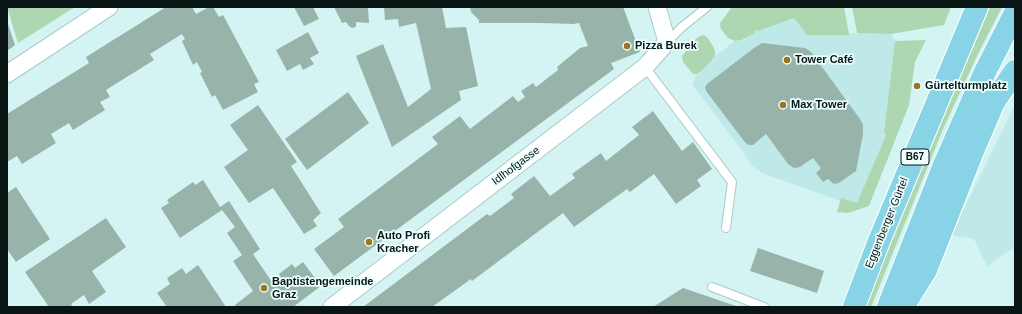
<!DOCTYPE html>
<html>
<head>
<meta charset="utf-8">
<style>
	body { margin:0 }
	#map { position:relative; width:1022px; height:314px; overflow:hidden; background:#d3f4f3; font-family:Arial,sans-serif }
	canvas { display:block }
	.frame { position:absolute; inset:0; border:8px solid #0a1616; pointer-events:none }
</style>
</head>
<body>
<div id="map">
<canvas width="1022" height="314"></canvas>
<div class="frame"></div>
</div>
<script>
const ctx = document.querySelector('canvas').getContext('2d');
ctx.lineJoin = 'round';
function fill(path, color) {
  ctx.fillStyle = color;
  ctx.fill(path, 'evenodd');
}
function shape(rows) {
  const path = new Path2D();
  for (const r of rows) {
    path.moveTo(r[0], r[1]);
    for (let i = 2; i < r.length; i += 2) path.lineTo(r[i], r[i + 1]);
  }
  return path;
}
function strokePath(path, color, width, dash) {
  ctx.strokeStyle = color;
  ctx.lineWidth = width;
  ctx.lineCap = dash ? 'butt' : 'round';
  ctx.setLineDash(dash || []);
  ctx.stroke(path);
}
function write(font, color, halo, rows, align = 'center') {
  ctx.font = font + ' Arial,sans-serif';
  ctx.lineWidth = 3.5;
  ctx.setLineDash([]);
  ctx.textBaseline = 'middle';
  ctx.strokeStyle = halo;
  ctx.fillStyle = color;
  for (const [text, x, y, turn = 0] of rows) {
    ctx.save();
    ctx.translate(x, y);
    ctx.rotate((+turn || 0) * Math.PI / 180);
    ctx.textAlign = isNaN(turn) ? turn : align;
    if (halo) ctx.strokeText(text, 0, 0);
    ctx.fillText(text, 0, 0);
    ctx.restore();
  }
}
fill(shape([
	[794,18,807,35,860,33,891,34,895,41,884,131,886,135,857,203,841,199,840,201,762,173,752,166,743,152,692,84,697,74,704,69,715,56,735,41,741,40,754,33,753,31,756,29,758,31],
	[1015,105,1015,247,987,266,974,239,951,235]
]), '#bee9e8');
fill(shape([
	[7,7,75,7,18,43],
	[732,7,844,7,849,35,807,35,794,18,758,31,756,30,754,31,755,33,741,40,735,41,728,38,721,29,720,23],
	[852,7,951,7,944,25,891,34,857,33],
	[990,7,1002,7,978,54,943,129,871,307,866,307,903,212],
	[704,35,707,37,714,48,715,51,715,56,704,69,697,74,693,74,683,62,682,56,696,39,700,36],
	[926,40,915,62,909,105,869,206,848,213,837,212,841,198,857,203,886,135,884,132,895,41]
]), '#acd7b1');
fill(shape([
	[166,7,192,7,196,14,209,7,213,7,219,17,223,15,259,82,254,84,258,92,223,110,215,95,212,97,200,73,202,72,197,62,193,65,182,41,185,39,182,34,150,54,154,60,106,90,110,97,100,102,105,110,73,130,69,123,51,134,56,143,22,164,17,156,7,162,7,114,89,63,86,57],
	[294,7,313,7,319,19,304,26],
	[334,7,368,7,369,23,356,22,356,26,354,28,350,27,346,22,342,23],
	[384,7,442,7,446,28,466,27,478,86,459,91,461,100,392,147,356,56,383,44,408,107,431,89,416,23,399,27,398,19,385,20],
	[470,7,623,7,640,52,611,63,614,69,334,276,314,249,344,227,338,219,438,144,432,137,460,116,470,129,513,96,518,102,525,97,521,91,533,83,536,87,558,70,557,67,580,48,588,46,579,23,573,24,540,23,479,23,479,20,471,12],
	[7,21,15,45,7,51],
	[308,32,319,53,310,58,314,64,303,70,300,64,287,71,276,50],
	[762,43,805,48,811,52,860,119,863,125,863,134,856,171,839,183,834,184,828,179,823,182,816,173,821,168,813,158,800,167,794,168,788,164,766,134,753,145,748,145,744,141,706,91,705,87,707,84,754,48],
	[348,92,369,123,307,170,285,139],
	[258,105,297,162,291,166,321,213,313,220,317,226,304,234,273,188,249,203,224,167,248,150,230,125],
	[653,111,682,151,693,142,712,169,697,180,701,186,676,204,654,174,630,192,627,189,574,227,563,213,472,281,471,279,432,307,363,307,487,214,490,216,514,198,511,194,534,176,550,196,575,178,572,174,601,153,606,161,639,135,632,127],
	[203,180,220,207,229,201,260,249,253,254,270,279,272,285,281,278,279,274,292,264,295,268,303,262,321,286,293,307,236,307,235,305,253,291,233,261,242,255,227,233,235,227,222,210,180,238,161,208,169,203,167,200,193,182,195,185],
	[16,187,50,239,16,262,7,249,7,193],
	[106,218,126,247,92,271,106,292,89,304,84,295,71,304,73,307,49,307,25,272],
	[758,248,824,271,817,293,750,271],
	[198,265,226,307,167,307,157,293,170,284,167,278,182,268,186,274],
	[683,288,739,307,653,307]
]), '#98b4aa');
const lane = shape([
	[667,42,682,27,707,7],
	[645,67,732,182,726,228],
	[712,287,764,307]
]);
const street = shape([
	[7,74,109,7],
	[332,307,645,67,667,42,657,7]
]);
const primary = shape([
	[854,307,879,241,977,7],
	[888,307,944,165,985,72,1015,13],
	[903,307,926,270,973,151,994,102,1015,71]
]);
strokePath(lane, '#aacac9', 10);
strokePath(street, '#aacac9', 19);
strokePath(primary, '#fff', 24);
strokePath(lane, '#fff', 8);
strokePath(street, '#fff', 17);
strokePath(primary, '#88d3e5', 22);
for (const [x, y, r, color] of [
	[627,46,4,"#9d7422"],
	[787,60,4,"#9d7422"],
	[917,86,4,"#9d7422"],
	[783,105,4,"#9d7422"],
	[369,242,4,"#9d7422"],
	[264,288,4,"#9d7422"]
]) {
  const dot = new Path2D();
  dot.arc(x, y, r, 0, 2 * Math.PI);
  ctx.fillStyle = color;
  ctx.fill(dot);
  strokePath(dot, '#ebfffe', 1.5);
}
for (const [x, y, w] of [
	[915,157,28]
]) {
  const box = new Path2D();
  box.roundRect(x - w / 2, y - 8, w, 16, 3);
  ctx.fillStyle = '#ebfffe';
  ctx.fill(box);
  strokePath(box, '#0a1616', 1);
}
write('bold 10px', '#0a1616', null, [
	["B67",915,157]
]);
write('bold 11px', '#0a1616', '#ebfffe', [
	["Pizza Burek",635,46],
	["Tower Café",795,60],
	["Gürtelturmplatz",925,86],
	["Max Tower",791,105],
	["Auto Profi",377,236],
	["Kracher",377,249],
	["Baptistengemeinde",272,282],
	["Graz",272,295]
], 'left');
write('11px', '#0a1616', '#ebfffe', [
	["Idlhofgasse",516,166,-37],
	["Eggenberger Gürtel",887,223,-68]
]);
</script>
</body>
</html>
